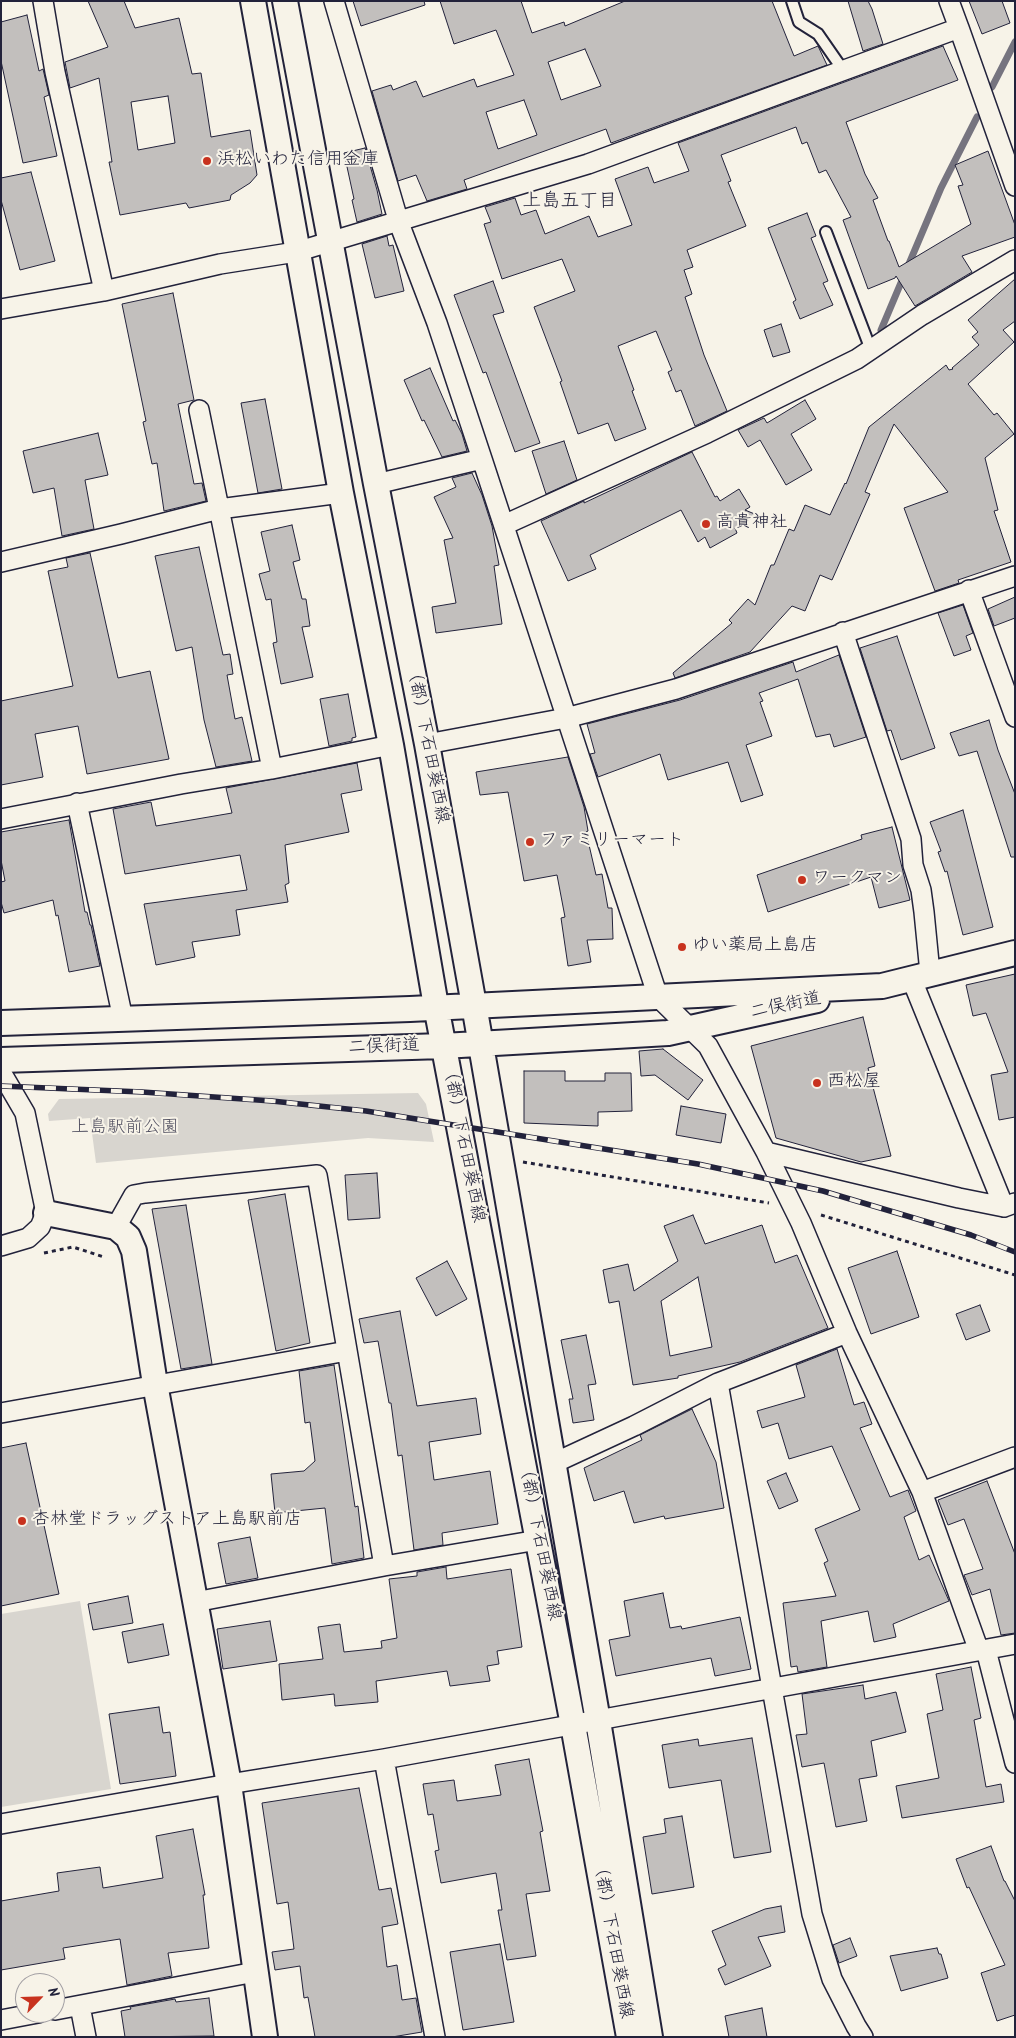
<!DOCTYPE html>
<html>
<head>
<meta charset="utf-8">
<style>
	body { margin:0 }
	#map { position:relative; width:1016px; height:2038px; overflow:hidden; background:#f7f3e8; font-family:Kalam,sans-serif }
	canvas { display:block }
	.frame { position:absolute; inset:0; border:2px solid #22223b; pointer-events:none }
	.north { position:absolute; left:15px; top:1973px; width:50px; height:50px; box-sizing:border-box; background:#f7f3e8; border:1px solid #a29fa3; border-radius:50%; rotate:66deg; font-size:14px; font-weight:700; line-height:20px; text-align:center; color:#22223b }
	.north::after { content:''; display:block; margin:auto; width:18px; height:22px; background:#c8321e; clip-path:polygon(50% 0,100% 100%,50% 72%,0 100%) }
</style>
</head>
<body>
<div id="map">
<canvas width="1016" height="2038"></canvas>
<div class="frame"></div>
<div class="north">N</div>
</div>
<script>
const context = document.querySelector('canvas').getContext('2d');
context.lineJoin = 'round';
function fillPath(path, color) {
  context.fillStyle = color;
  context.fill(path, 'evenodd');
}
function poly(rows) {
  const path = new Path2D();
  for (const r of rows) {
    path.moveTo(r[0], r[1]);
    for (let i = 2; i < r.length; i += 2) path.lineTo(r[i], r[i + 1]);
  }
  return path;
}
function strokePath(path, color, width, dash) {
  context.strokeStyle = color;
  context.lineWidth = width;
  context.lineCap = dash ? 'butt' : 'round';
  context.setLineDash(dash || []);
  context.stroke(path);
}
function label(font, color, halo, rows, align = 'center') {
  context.font = font + ' Kalam,"Klee One",sans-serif';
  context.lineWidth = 4;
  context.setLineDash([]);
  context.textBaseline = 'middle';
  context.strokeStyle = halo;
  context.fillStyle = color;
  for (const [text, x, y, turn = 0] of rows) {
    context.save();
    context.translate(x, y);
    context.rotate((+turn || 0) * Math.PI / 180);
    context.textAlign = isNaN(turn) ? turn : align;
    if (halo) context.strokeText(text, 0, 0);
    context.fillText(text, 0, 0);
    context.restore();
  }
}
fillPath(poly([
	[418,1093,426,1104,434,1142,368,1138,96,1163,90,1118,49,1121,48,1114,59,1099],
	[80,1601,111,1789,1,1807,1,1614]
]), '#d8d5cf');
strokePath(poly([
	[992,87,1015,42],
	[881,330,941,188,977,117]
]), '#76747f', 7);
const building = poly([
	[88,1,124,1,135,28,179,18,192,74,201,73,211,137,250,130,257,175,250,183,231,195,230,200,189,208,186,203,120,215,109,162,112,162,99,78,70,88,65,62,108,47,88,1],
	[168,96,175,143,138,150,131,102,168,96],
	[353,1,424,1,425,5,361,26,353,1],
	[440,1,521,1,532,33,564,22,565,26,625,1,772,1,794,56,818,46,827,65,611,143,606,129,464,180,467,189,427,201,416,175,398,181,372,91,391,85,393,90,416,81,423,97,474,79,477,87,514,75,496,30,454,44,440,1],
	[585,49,601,86,561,100,548,62,585,49],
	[524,100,537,135,498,149,486,112,524,100],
	[848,1,868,1,872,9,883,44,863,51,848,1],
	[969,1,1002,1,1010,23,982,34,969,1],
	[27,15,39,71,43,69,49,95,44,97,57,156,23,163,1,61,1,22,27,15],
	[943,46,958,80,846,122,865,174,878,198,873,200,888,241,889,241,899,267,971,224,958,186,963,185,955,165,988,151,1015,225,1015,237,962,256,972,272,915,306,896,276,895,278,868,289,843,220,851,217,826,170,819,173,807,142,802,144,796,127,721,155,731,181,728,182,746,226,687,250,693,267,684,270,692,294,685,297,704,355,727,411,695,426,681,390,676,392,668,372,672,370,656,331,618,346,634,390,632,391,646,429,615,441,608,423,578,434,560,382,562,381,534,307,575,291,562,259,502,279,484,224,491,222,485,207,515,198,521,215,536,210,545,234,589,216,598,237,632,225,615,179,648,167,654,183,689,171,678,143,943,46],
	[365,148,377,190,382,214,357,222,352,200,354,199,344,153,365,148],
	[31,172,55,261,20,270,1,200,1,178,31,172],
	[807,213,816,236,811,238,828,281,823,283,833,305,800,319,793,302,796,300,768,228,807,213],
	[387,236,389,246,393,245,404,291,375,298,362,244,387,236],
	[1015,279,1015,321,1003,330,1014,342,968,384,994,415,997,413,1014,434,985,458,998,510,994,511,1011,562,958,580,959,583,935,591,904,508,948,492,894,424,865,492,870,494,832,580,820,575,805,611,792,606,750,652,675,678,673,673,732,623,729,620,748,599,755,605,771,565,774,565,789,529,794,531,805,505,830,515,845,483,846,484,869,427,946,365,949,370,953,369,952,368,979,345,972,337,978,332,968,320,1015,279],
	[493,281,504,312,493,315,540,443,515,452,486,372,483,373,454,295,493,281],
	[173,293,194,400,178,404,194,484,202,483,206,501,164,511,157,463,152,464,143,422,146,421,122,304,173,293],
	[781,324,790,352,773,357,764,330,781,324],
	[430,368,453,421,455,420,462,434,467,451,442,457,424,420,422,421,404,380,430,368],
	[265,399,282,489,258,493,241,403,265,399],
	[805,400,816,419,791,434,812,470,786,485,760,440,748,447,738,430,764,418,767,423,805,400],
	[98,433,108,475,85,480,94,529,62,536,54,488,33,493,23,451,98,433],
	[564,441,577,480,546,494,532,451,564,441],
	[692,452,715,497,717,496,720,501,739,489,750,507,745,510,757,515,735,528,737,533,710,548,705,537,698,542,681,510,590,555,596,569,568,581,541,521,584,501,584,503,692,452],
	[472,473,482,495,492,526,499,565,494,566,502,624,436,633,432,607,456,603,444,540,453,538,434,497,456,487,452,478,472,473],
	[292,525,300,560,293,562,302,599,306,599,310,626,302,627,313,677,281,684,273,643,277,642,271,599,266,600,259,574,270,571,261,532,292,525],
	[199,547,223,655,230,654,233,674,227,675,235,719,242,717,252,761,216,767,204,720,192,647,176,651,155,556,199,547],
	[90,553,118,678,150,671,169,759,87,774,78,726,35,734,43,777,1,785,1,701,73,686,48,571,68,567,66,558,90,553],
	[1015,597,1015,618,994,626,988,609,1015,597],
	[963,605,973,633,966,636,971,650,954,656,938,613,963,605],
	[897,636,935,748,901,760,891,730,887,731,860,648,897,636],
	[839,655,866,737,834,747,830,734,816,737,798,679,759,693,763,701,760,702,772,736,746,745,763,795,741,802,728,762,668,780,660,754,598,777,590,754,595,753,587,724,680,700,793,662,796,672,839,655],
	[348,694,356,737,352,738,352,741,329,746,320,699,348,694],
	[989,720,998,750,1015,794,1015,857,1011,857,977,751,959,756,950,733,989,720],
	[568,757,584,807,588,831,586,832,596,875,602,874,608,908,612,908,613,939,587,940,591,962,568,966,561,918,565,917,557,875,524,881,508,792,480,795,476,772,568,757],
	[357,763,362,790,341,794,349,832,285,845,289,883,285,885,288,902,236,910,240,935,192,942,195,957,156,965,144,904,247,890,240,855,125,874,113,809,151,802,156,826,232,813,226,788,357,763],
	[963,810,993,927,963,935,947,871,945,872,938,852,941,851,930,822,963,810],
	[69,820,85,912,87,912,90,925,91,925,100,966,69,972,58,915,56,916,53,900,4,913,1,902,1,882,5,881,1,860,1,832,69,820],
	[892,827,910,900,879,908,871,877,768,912,757,875,862,839,861,835,892,827],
	[1015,974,1015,1117,999,1120,991,1075,1008,1072,986,1013,973,1016,966,985,1015,974],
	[863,1017,875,1066,868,1068,891,1156,861,1162,776,1138,751,1046,863,1017],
	[663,1049,703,1080,688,1100,655,1075,641,1076,639,1051,663,1049],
	[524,1071,565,1071,565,1081,605,1081,605,1073,631,1073,632,1111,598,1112,598,1126,524,1123,524,1071],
	[681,1106,726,1114,721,1143,676,1135,681,1106],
	[377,1173,380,1218,348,1220,345,1175,377,1173],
	[285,1194,310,1343,276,1351,248,1200,285,1194],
	[186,1205,212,1364,181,1369,152,1209,186,1205],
	[693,1215,705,1244,762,1225,775,1263,797,1255,828,1328,740,1362,678,1376,678,1378,633,1385,619,1301,609,1303,603,1270,628,1264,634,1291,678,1261,664,1226,693,1215],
	[698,1277,712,1347,670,1356,661,1301,698,1277],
	[897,1251,919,1317,871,1334,848,1268,897,1251],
	[447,1261,467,1299,436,1316,416,1278,447,1261],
	[980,1305,990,1331,966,1340,956,1314,980,1305],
	[400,1311,417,1406,476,1398,481,1434,429,1442,434,1480,490,1471,498,1524,442,1533,443,1545,414,1550,402,1455,398,1456,391,1403,389,1403,378,1341,364,1343,359,1319,400,1311],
	[586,1335,596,1384,588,1385,594,1420,573,1423,569,1399,573,1399,561,1340,586,1335],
	[837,1349,854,1405,864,1402,872,1424,860,1428,890,1497,908,1490,916,1511,904,1517,919,1560,929,1555,949,1601,893,1624,896,1637,874,1642,868,1611,821,1621,827,1667,798,1672,797,1666,791,1667,783,1603,836,1596,824,1563,828,1561,815,1529,860,1510,832,1446,789,1459,778,1423,762,1428,757,1411,805,1397,796,1365,837,1349],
	[334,1365,355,1507,358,1506,364,1558,332,1564,325,1508,275,1513,271,1474,304,1471,315,1461,310,1422,305,1423,299,1371,334,1365],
	[692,1409,716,1462,724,1508,665,1519,664,1516,634,1523,624,1491,594,1501,584,1468,642,1440,640,1435,692,1409],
	[26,1443,59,1594,1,1606,1,1448,26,1443],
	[786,1473,798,1501,779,1509,767,1481,786,1473],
	[987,1481,1015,1554,1015,1633,1001,1635,990,1589,972,1595,964,1575,983,1569,964,1519,948,1525,938,1500,987,1481],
	[250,1537,258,1578,226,1584,218,1543,250,1537],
	[446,1567,447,1579,511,1569,522,1647,497,1651,499,1664,487,1666,490,1681,450,1686,447,1671,376,1681,378,1702,335,1706,334,1694,282,1700,279,1664,323,1659,318,1627,340,1624,344,1652,382,1648,381,1641,397,1638,389,1579,417,1576,417,1572,446,1567],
	[663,1593,670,1628,681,1626,682,1629,740,1617,751,1669,715,1676,711,1658,616,1676,609,1640,630,1636,624,1601,663,1593],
	[128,1596,133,1623,93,1630,88,1604,128,1596],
	[270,1621,277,1661,223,1669,217,1629,270,1621],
	[163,1624,169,1655,128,1663,122,1632,163,1624],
	[971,1667,981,1718,974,1720,986,1787,1001,1784,1004,1802,902,1818,896,1786,939,1778,927,1714,943,1710,936,1674,971,1667],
	[863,1685,865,1699,896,1692,906,1732,871,1741,877,1776,859,1779,867,1821,836,1827,824,1763,802,1767,796,1735,807,1734,802,1694,863,1685],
	[159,1707,163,1733,170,1732,176,1776,120,1784,109,1714,159,1707],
	[752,1738,771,1852,734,1858,721,1780,669,1788,662,1745,698,1739,699,1746,752,1738],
	[529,1759,543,1831,540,1832,550,1891,526,1894,536,1956,507,1960,498,1910,502,1910,496,1873,441,1883,435,1851,439,1850,433,1814,428,1815,423,1784,454,1780,457,1801,501,1795,495,1765,529,1759],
	[359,1788,379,1890,391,1888,398,1924,382,1927,387,1967,397,1965,402,2000,416,1998,422,2032,392,2037,315,2037,308,1997,304,1998,300,1966,275,1970,272,1952,294,1949,288,1902,277,1904,262,1803,359,1788],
	[682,1816,694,1887,652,1894,643,1837,666,1833,664,1819,682,1816],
	[193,1829,205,1895,203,1895,209,1948,168,1953,172,1976,127,1985,120,1939,63,1948,65,1959,1,1970,1,1901,59,1891,57,1873,100,1867,103,1888,163,1878,156,1836,193,1829],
	[991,1846,1004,1881,1005,1881,1015,1901,1015,2015,997,2021,981,1973,1005,1965,969,1887,967,1888,956,1859,991,1846],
	[781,1906,785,1932,758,1937,771,1966,725,1985,718,1969,726,1965,712,1931,765,1909,781,1906],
	[850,1938,857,1956,839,1963,833,1945,850,1938],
	[500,1944,514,2022,463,2030,450,1952,500,1944],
	[937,1948,939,1954,941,1954,948,1978,901,1991,890,1956,937,1948],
	[209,1998,214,2036,125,2037,121,2011,131,2009,130,2007,175,1999,176,2002,209,1998],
	[762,2008,767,2037,729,2037,725,2016,762,2008]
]);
fillPath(building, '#c2bfbd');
strokePath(building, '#22223b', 1);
const service = poly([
	[792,1,799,22,818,34,843,70],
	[826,232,871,350]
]);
const minor = poly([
	[43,1,55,72,104,291],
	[334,1,399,223,437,323,482,459],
	[959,28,1015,186],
	[1,309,104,291,220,264,296,252,588,164,959,28,949,1],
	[199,410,272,769],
	[376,484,482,459,658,997,708,1046,766,1152,801,1223,847,1333,922,1492,979,1651],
	[504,525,707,433,857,359,922,315,1015,260],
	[1,562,121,534,219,509,341,493],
	[969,590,1015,717],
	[843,632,911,839,913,865,921,890,924,912,930,973],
	[427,744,566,718,676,689,1015,576],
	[77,803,123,1019],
	[1,819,181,784,272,769,391,745],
	[912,980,1004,1207],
	[1,1072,25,1113,46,1213,40,1227,28,1238,1,1246],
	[766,1152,959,1198,1004,1207,1015,1203],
	[116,1227,134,1195,145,1193,317,1175,384,1566,195,1602],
	[718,1383,847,1333],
	[1,1413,347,1351],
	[552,1464,634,1426,718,1383,812,1914,832,1979,856,2026,863,2037],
	[922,1492,1015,1457],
	[384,1566,538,1540],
	[986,1650,1015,1763],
	[384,1759,435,2037],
	[1,1824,229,1784,384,1759,1015,1644],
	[80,2006,86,2037],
	[55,2010,255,1972],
	[1,2020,38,2013]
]);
const tertiary = poly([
	[253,1,341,493,391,745,436,1006,573,1725,629,2037],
	[285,1,376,484,427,744,474,1005,598,1721,650,2037],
	[1,1023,410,1009,882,986,1015,953],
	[1,1060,443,1046,668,1033,817,1000],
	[46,1213,116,1227,128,1237,134,1251,155,1384,229,1784,265,2037]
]);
strokePath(service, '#22223b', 14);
strokePath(minor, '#22223b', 22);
strokePath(tertiary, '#22223b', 28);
strokePath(poly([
	[523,1162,769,1203],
	[821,1215,1015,1275],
	[44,1253,73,1247,104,1257]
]), '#22223b', 3, [4, 4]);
strokePath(service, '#f7f3e8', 10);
strokePath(minor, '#f7f3e8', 19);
strokePath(tertiary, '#f7f3e8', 24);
const rail = poly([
	[1,1086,142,1092,272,1101,366,1111,698,1164,823,1191,971,1235,1015,1252]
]);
strokePath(rail, '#22223b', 5.5);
strokePath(rail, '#f7f3e8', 4, [11]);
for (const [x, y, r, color] of [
	[207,161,5,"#c8321e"],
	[706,524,5,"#c8321e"],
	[530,842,5,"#c8321e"],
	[802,880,5,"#c8321e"],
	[682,947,5,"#c8321e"],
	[817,1083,5,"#c8321e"],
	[22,1521,5,"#c8321e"]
]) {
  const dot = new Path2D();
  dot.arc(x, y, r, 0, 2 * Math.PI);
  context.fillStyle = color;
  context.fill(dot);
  strokePath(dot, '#f7f3e8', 2);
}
label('18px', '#22223b', '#f7f3e8', [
	["浜松いわた信用金庫",217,161],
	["高貴神社",716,524],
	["ファミリーマート",540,842],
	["ワークマン",812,880],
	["ゆい薬局上島店",692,947],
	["西松屋",827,1083],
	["杏林堂ドラッグストア上島駅前店",32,1521]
], 'left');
label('18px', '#22223b', '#f7f3e8', [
	["（都）下石田葵西線",426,744,79],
	["二俣街道",786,1007,-12],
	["二俣街道",384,1048,-2],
	["（都）下石田葵西線",462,1143,79],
	["（都）下石田葵西線",538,1541,79],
	["（都）下石田葵西線",611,1939,80]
]);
label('18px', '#504f60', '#f7f3e8', [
	["上島駅前公園",125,1129]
]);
label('19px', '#22223b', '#f7f3e8', [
	["上島五丁目",570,203]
]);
</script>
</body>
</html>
